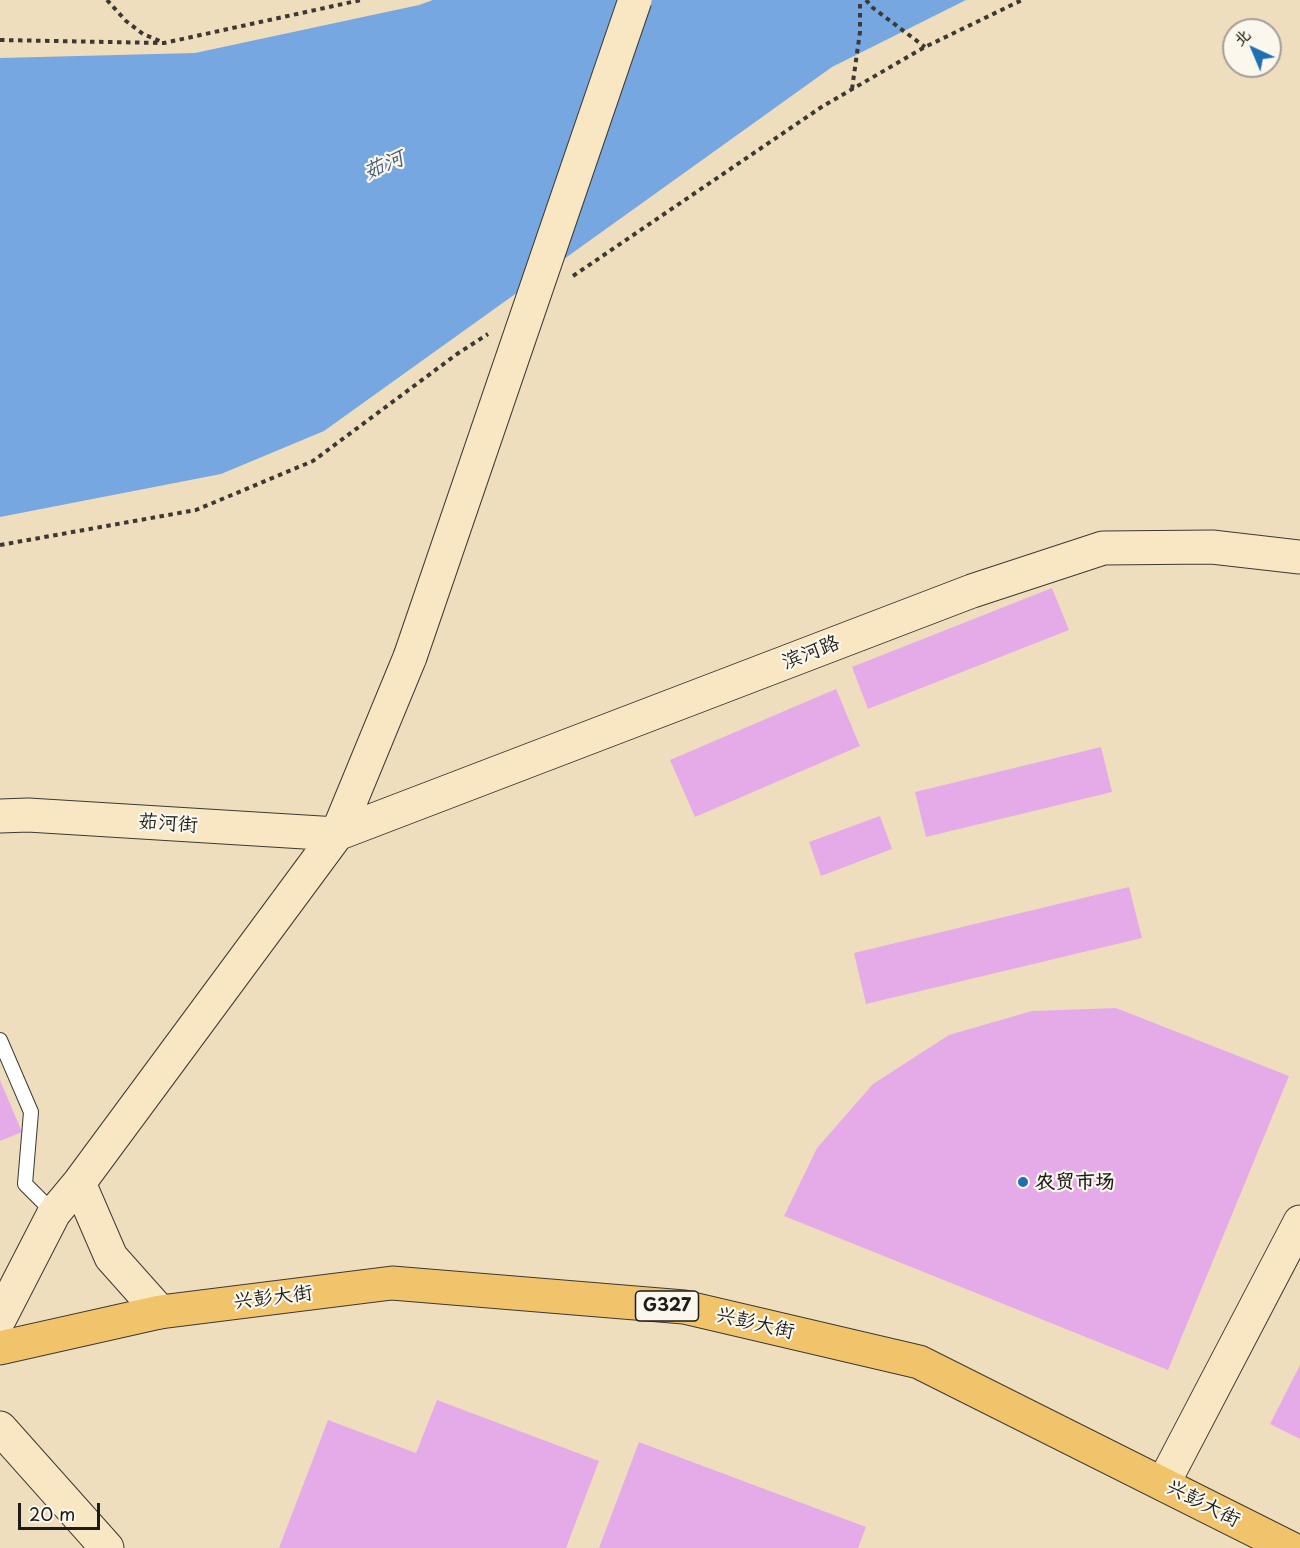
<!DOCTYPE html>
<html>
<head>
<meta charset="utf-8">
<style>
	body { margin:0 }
	#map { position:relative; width:1300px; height:1548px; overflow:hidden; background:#efdebe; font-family:"Playpen Sans","LXGW WenKai TC",sans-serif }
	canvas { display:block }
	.north { position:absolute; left:1222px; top:18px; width:60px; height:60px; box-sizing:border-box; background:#fbf7ec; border:2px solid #a29f99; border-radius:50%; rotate:316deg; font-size:16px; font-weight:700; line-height:24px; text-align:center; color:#1c1c1c }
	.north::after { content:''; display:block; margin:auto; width:21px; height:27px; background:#1f6fb2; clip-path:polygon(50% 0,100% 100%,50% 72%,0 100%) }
	.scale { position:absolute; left:18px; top:1503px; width:82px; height:27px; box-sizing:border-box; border:3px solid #1c1c1c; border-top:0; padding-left:8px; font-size:18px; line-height:21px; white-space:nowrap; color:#1c1c1c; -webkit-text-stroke:4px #fbf7ec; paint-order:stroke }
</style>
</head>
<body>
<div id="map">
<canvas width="1300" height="1548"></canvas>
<div class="north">北</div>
<div class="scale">20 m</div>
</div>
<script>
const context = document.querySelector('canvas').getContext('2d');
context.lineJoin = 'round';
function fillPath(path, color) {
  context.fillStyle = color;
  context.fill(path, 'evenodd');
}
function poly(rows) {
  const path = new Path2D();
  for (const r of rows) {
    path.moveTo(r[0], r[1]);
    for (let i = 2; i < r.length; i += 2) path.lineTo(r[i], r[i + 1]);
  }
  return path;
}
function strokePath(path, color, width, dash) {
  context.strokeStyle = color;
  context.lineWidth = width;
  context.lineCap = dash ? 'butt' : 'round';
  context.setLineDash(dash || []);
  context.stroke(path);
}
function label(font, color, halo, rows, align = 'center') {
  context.font = font + ' "Playpen Sans","LXGW WenKai TC",sans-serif';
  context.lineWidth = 4.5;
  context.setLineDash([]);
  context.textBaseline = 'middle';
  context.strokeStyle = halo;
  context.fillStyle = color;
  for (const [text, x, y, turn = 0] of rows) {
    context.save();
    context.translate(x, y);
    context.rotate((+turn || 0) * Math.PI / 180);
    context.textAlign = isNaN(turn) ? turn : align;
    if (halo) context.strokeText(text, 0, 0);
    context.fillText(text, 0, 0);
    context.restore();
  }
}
fillPath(poly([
	[433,0,966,0,832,67,324,431,221,474,0,517,0,58,195,53,419,5]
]), '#77a7e1');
fillPath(poly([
	[1052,588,1069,630,868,709,852,667],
	[836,689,860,746,695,817,670,760],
	[1101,747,1112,792,926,837,915,792],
	[880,816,892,849,821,876,809,842],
	[1129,887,1142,938,866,1004,854,953],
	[1116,1008,1289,1076,1168,1370,784,1216,817,1148,873,1084,949,1035,1032,1011],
	[0,1080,22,1132,0,1141],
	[1300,1365,1300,1439,1270,1424],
	[437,1400,599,1461,566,1548,279,1548,328,1420,416,1453],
	[639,1442,866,1527,858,1548,599,1548]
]), '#e5abe9');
const lane = poly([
	[0,1040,31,1112,25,1184,54,1213]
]);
const secondary = poly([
	[0,816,28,815,337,834,972,591,1103,548,1212,547,1300,557],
	[79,1183,111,1257,160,1312],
	[0,1318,54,1213,79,1183,337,834,410,657],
	[0,1428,107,1548],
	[1163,1484,1300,1222]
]);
const highway = poly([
	[0,1348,160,1312,392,1283,684,1307,919,1362,1290,1548]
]);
strokePath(lane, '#3c3934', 16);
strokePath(secondary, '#3c3934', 35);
strokePath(highway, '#3c3934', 35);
strokePath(poly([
	[107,0,126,21,143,34,160,41],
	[866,0,873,8,925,47],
	[0,40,164,43,361,0],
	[852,89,860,32,860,0],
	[573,276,823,106,925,47,1022,0],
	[0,545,196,510,313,461,457,354,488,334]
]), '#3c3934', 4, [4.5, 4.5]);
strokePath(lane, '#fff', 14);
strokePath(secondary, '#f9e7c3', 33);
strokePath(highway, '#f1c36a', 33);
const secondaryBridge = poly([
	[410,657,635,0]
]);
strokePath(secondaryBridge, '#3c3934', 35, []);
strokePath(secondaryBridge, '#f9e7c3', 33);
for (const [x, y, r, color] of [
	[1023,1182,6,"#1f6fb2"]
]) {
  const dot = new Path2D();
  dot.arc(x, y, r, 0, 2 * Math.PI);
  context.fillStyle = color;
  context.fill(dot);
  strokePath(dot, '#fbf7ec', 2);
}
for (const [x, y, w] of [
	[667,1306,63]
]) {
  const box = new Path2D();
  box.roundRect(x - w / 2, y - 15, w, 30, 4.5);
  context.fillStyle = '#fbf7ec';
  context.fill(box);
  strokePath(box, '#1c1c1c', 1.5);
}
label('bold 18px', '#1c1c1c', null, [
	["G327",667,1306]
]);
label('20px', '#1c1c1c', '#fbf7ec', [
	["滨河路",811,653,-21],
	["茹河街",168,824,4],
	["兴彭大街",273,1298,-7],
	["兴彭大街",755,1324,13],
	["兴彭大街",1203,1504,27]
]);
label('bold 20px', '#1c1c1c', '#fbf7ec', [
	["农贸市场",1035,1182]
], 'left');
label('italic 21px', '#455b75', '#fbf7ec', [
	["茹河",384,166,-23]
]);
</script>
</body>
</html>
